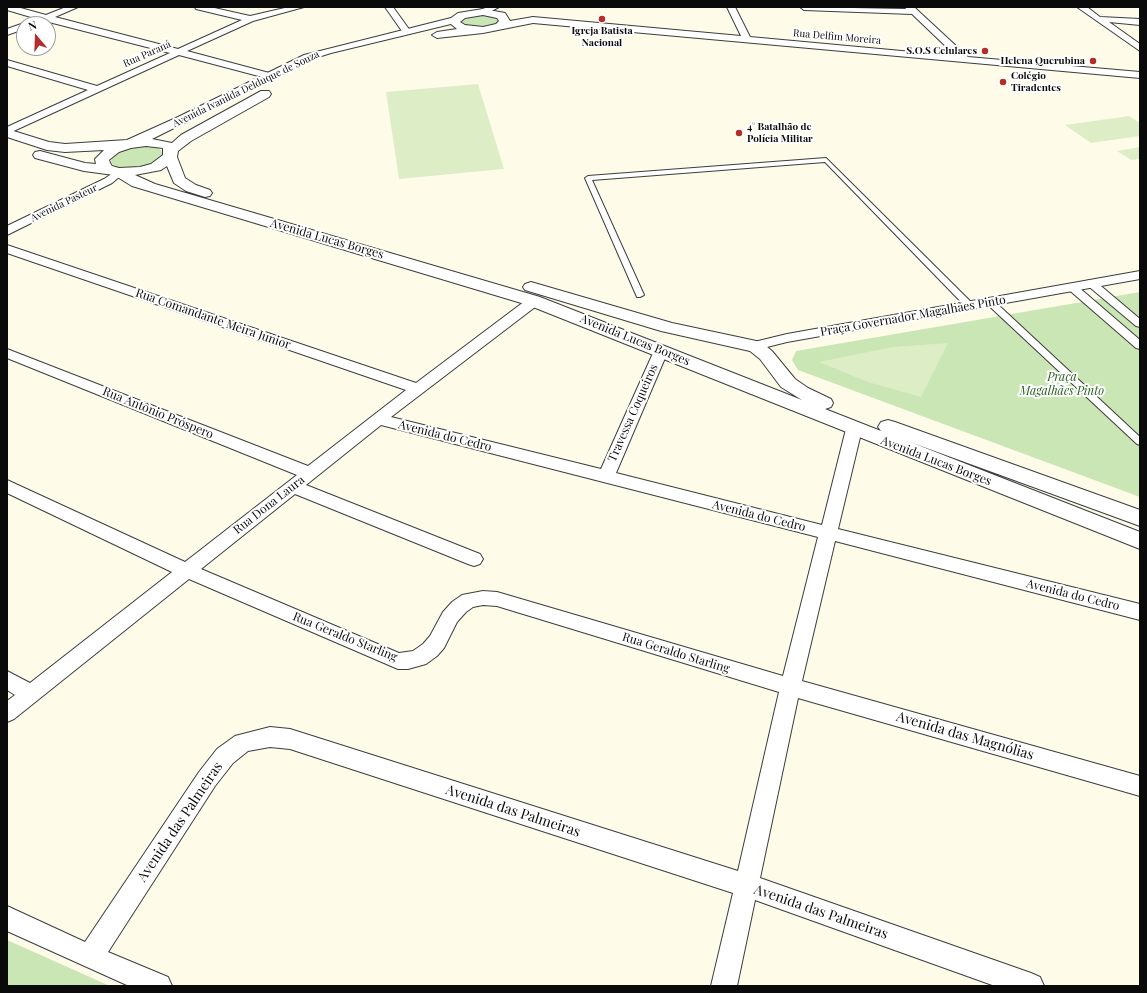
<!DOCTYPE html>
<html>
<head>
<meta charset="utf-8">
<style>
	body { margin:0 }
	#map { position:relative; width:1147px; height:993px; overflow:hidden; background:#fefce9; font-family:"Playfair Display",serif }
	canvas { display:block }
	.frame { position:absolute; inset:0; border:8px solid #0a0a0a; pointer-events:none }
	.north { position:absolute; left:16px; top:16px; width:40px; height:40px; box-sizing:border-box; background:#fff; border:1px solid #9d9d9d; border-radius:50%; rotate:341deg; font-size:11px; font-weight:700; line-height:16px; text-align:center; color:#0a0a0a }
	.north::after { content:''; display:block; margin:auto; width:14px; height:18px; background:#b32e2a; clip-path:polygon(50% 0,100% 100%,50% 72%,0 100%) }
</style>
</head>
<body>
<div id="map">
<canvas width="1147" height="993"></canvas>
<div class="frame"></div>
<div class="north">N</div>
</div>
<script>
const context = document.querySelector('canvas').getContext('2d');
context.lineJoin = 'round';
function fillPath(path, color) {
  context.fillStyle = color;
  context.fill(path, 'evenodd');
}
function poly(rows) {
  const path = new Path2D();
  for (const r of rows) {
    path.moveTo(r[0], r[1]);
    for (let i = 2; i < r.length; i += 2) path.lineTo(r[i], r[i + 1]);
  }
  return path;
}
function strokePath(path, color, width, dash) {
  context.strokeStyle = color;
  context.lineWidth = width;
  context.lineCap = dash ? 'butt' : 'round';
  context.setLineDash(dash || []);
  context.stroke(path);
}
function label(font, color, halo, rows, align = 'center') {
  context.font = font + ' "Playfair Display",serif';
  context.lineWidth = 4;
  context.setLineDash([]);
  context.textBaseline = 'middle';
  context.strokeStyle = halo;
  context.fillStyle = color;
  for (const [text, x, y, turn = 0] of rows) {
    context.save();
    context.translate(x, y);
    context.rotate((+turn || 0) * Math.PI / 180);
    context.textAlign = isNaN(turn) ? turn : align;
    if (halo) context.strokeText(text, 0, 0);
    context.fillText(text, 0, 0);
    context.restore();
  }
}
fillPath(poly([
	[478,13,497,15,501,23,484,28,463,26,459,22,461,18],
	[141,146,152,146,160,149,163,153,160,159,152,164,140,168,117,167,111,163,112,157,118,152],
	[1140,292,1140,497,798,370,792,360,796,351],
	[7,940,110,986,7,986]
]), '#cae6b5');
fillPath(poly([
	[478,84,504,169,399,179,386,92],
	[1129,116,1140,123,1140,136,1091,143,1065,125],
	[1140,147,1140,159,1131,160,1117,151],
	[948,343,921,397,868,382,819,362,893,347]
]), '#ddeec6');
const service = poly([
	[826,158,973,304,973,308,967,308,825,162,592,180,644,295,640,297,637,297,585,178,588,176,826,158],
	[987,300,993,300,1140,437,1140,445,1137,444,987,304,987,300]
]);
const pedestrian = poly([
	[1091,280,1095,281,1140,319,1140,327,1136,326,1087,285,1086,283,1087,281,1091,280],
	[1072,284,1076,285,1140,340,1140,349,1136,348,1068,289,1067,287,1072,284]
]);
const minor = poly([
	[7,7,17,7,46,15,66,7,78,7,55,17,178,49,242,20,196,9,195,7,210,7,250,16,289,7,304,7,253,21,187,51,273,74,275,76,273,78,270,79,179,55,7,134,7,127,88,90,7,66,7,60,97,86,170,53,41,20,7,10,7,7],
	[385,7,393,7,411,32,410,34,404,34,385,7],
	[488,7,499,7,486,14,480,14,480,10,488,7],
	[727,7,735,7,750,37,956,56,912,14,804,10,800,7,906,9,905,7,914,7,968,57,1140,72,1140,78,533,23,529,20,533,17,741,36,727,7],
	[1077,7,1087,7,1100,17,1140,19,1140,25,1109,22,1140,44,1140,51,1077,7],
	[24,23,26,24,24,24,24,29,7,35,7,29,24,23],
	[119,169,125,172,112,183,7,235,7,226,104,179,119,169],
	[7,245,416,383,529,298,539,298,541,301,539,304,391,417,601,469,654,351,656,348,661,347,666,348,668,351,616,473,822,525,846,429,848,425,854,424,860,425,862,429,838,529,1140,604,1140,620,835,541,802,681,1140,776,1140,796,798,698,760,878,1031,973,1040,977,1044,986,995,986,755,900,737,986,711,986,733,893,290,749,270,747,248,751,233,763,215,786,108,952,168,977,172,986,129,986,7,931,7,906,85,942,199,772,217,749,235,736,270,727,290,729,738,871,779,692,497,606,483,605,473,607,466,612,457,622,444,648,437,656,426,664,408,669,398,669,189,579,14,719,7,722,7,701,15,695,7,690,7,671,30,683,172,572,7,493,7,480,185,562,297,475,7,358,7,349,308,466,406,390,7,253,7,245],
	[381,425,818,537,783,676,497,592,483,591,462,595,452,602,443,612,430,636,423,644,413,651,399,653,201,569,295,494,468,564,474,566,480,564,483,559,480,554,306,485,381,425],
	[1140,271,1140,279,787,342,755,350,750,349,748,346,750,343,787,334,1140,271]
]);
const tertiary = poly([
	[483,9,505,13,510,21,533,17,538,20,533,23,483,33,437,38,432,35,437,32,457,29,451,24,331,53,312,59,152,139,172,143,181,135,261,91,269,91,271,94,269,97,191,141,178,151,177,157,185,178,196,185,210,190,212,193,210,196,205,197,186,191,174,183,167,166,161,170,135,175,155,184,540,297,802,400,781,387,760,359,750,351,661,331,525,290,523,287,525,284,531,282,672,323,761,342,772,351,795,379,808,388,831,399,833,403,831,407,825,409,881,431,878,427,881,422,888,420,895,422,1140,510,1140,526,910,442,1140,532,1140,549,528,305,132,186,114,175,84,171,35,158,33,155,35,152,40,151,85,163,96,164,95,159,104,150,65,152,47,150,7,137,7,129,49,142,65,144,127,140,178,117,304,55,451,18,458,13,483,9],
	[483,15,497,18,499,21,496,24,483,27,465,25,460,22,465,18,483,15],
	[146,146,163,148,163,155,151,164,140,167,119,168,112,166,110,163,109,160,119,152,131,148,146,146]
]);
strokePath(service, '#3d3d3d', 2);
strokePath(pedestrian, '#3d3d3d', 2);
strokePath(minor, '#3d3d3d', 2);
strokePath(tertiary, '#3d3d3d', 2);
fillPath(service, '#fff');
fillPath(pedestrian, '#fff');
fillPath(minor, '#fff');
fillPath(tertiary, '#fff');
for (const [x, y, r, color] of [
	[602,19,4,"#b32e2a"],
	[985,51,4,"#b32e2a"],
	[1093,61,4,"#b32e2a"],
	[1003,82,4,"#b32e2a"],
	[739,133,4,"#b32e2a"]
]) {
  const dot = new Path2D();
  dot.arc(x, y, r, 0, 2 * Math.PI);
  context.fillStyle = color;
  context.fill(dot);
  strokePath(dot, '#fff', 1.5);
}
label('bold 10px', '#0a0a0a', '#fff', [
	["Igreja Batista",602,31,"center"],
	["Nacional",602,43,"center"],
	["S.O.S Celulares",977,51],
	["Helena Querubina",1085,61],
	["Colégio",1011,76,"left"],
	["Tiradentes",1011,88,"left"],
	["4° Batalhão de",747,127,"left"],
	["Polícia Militar",747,139,"left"]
], 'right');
label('10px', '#0a0a0a', '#fff', [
	["Rua Delfim Moreira",837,37,5],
	["Rua Paraná",147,54,-24],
	["Avenida Ivanilda Delduque de Souza",246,89,-26],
	["Avenida Pasteur",64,203,-26]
]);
label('12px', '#0a0a0a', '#fff', [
	["Avenida Lucas Borges",327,239,16],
	["Praça Governador Magalhães Pinto",913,316,-10],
	["Rua Comandante Meira Junior",213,319,19],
	["Avenida Lucas Borges",635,340,22],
	["Rua Antônio Próspero",158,413,22],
	["Travessa Coqueiros",633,413,-66],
	["Avenida do Cedro",445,436,14],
	["Avenida Lucas Borges",936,461,21],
	["Rua Dona Laura",269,505,-38],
	["Avenida do Cedro",759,516,14],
	["Avenida do Cedro",1073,595,14],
	["Rua Geraldo Starling",345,637,22],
	["Rua Geraldo Starling",676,653,17]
]);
label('italic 12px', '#275e1f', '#fff', [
	["Praça",1062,377],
	["Magalhães Pinto",1062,391]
]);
label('14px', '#0a0a0a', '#fff', [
	["Avenida das Magnólias",965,736,16],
	["Avenida das Palmeiras",513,811,18],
	["Avenida das Palmeiras",180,822,-56],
	["Avenida das Palmeiras",821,912,19]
]);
</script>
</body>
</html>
